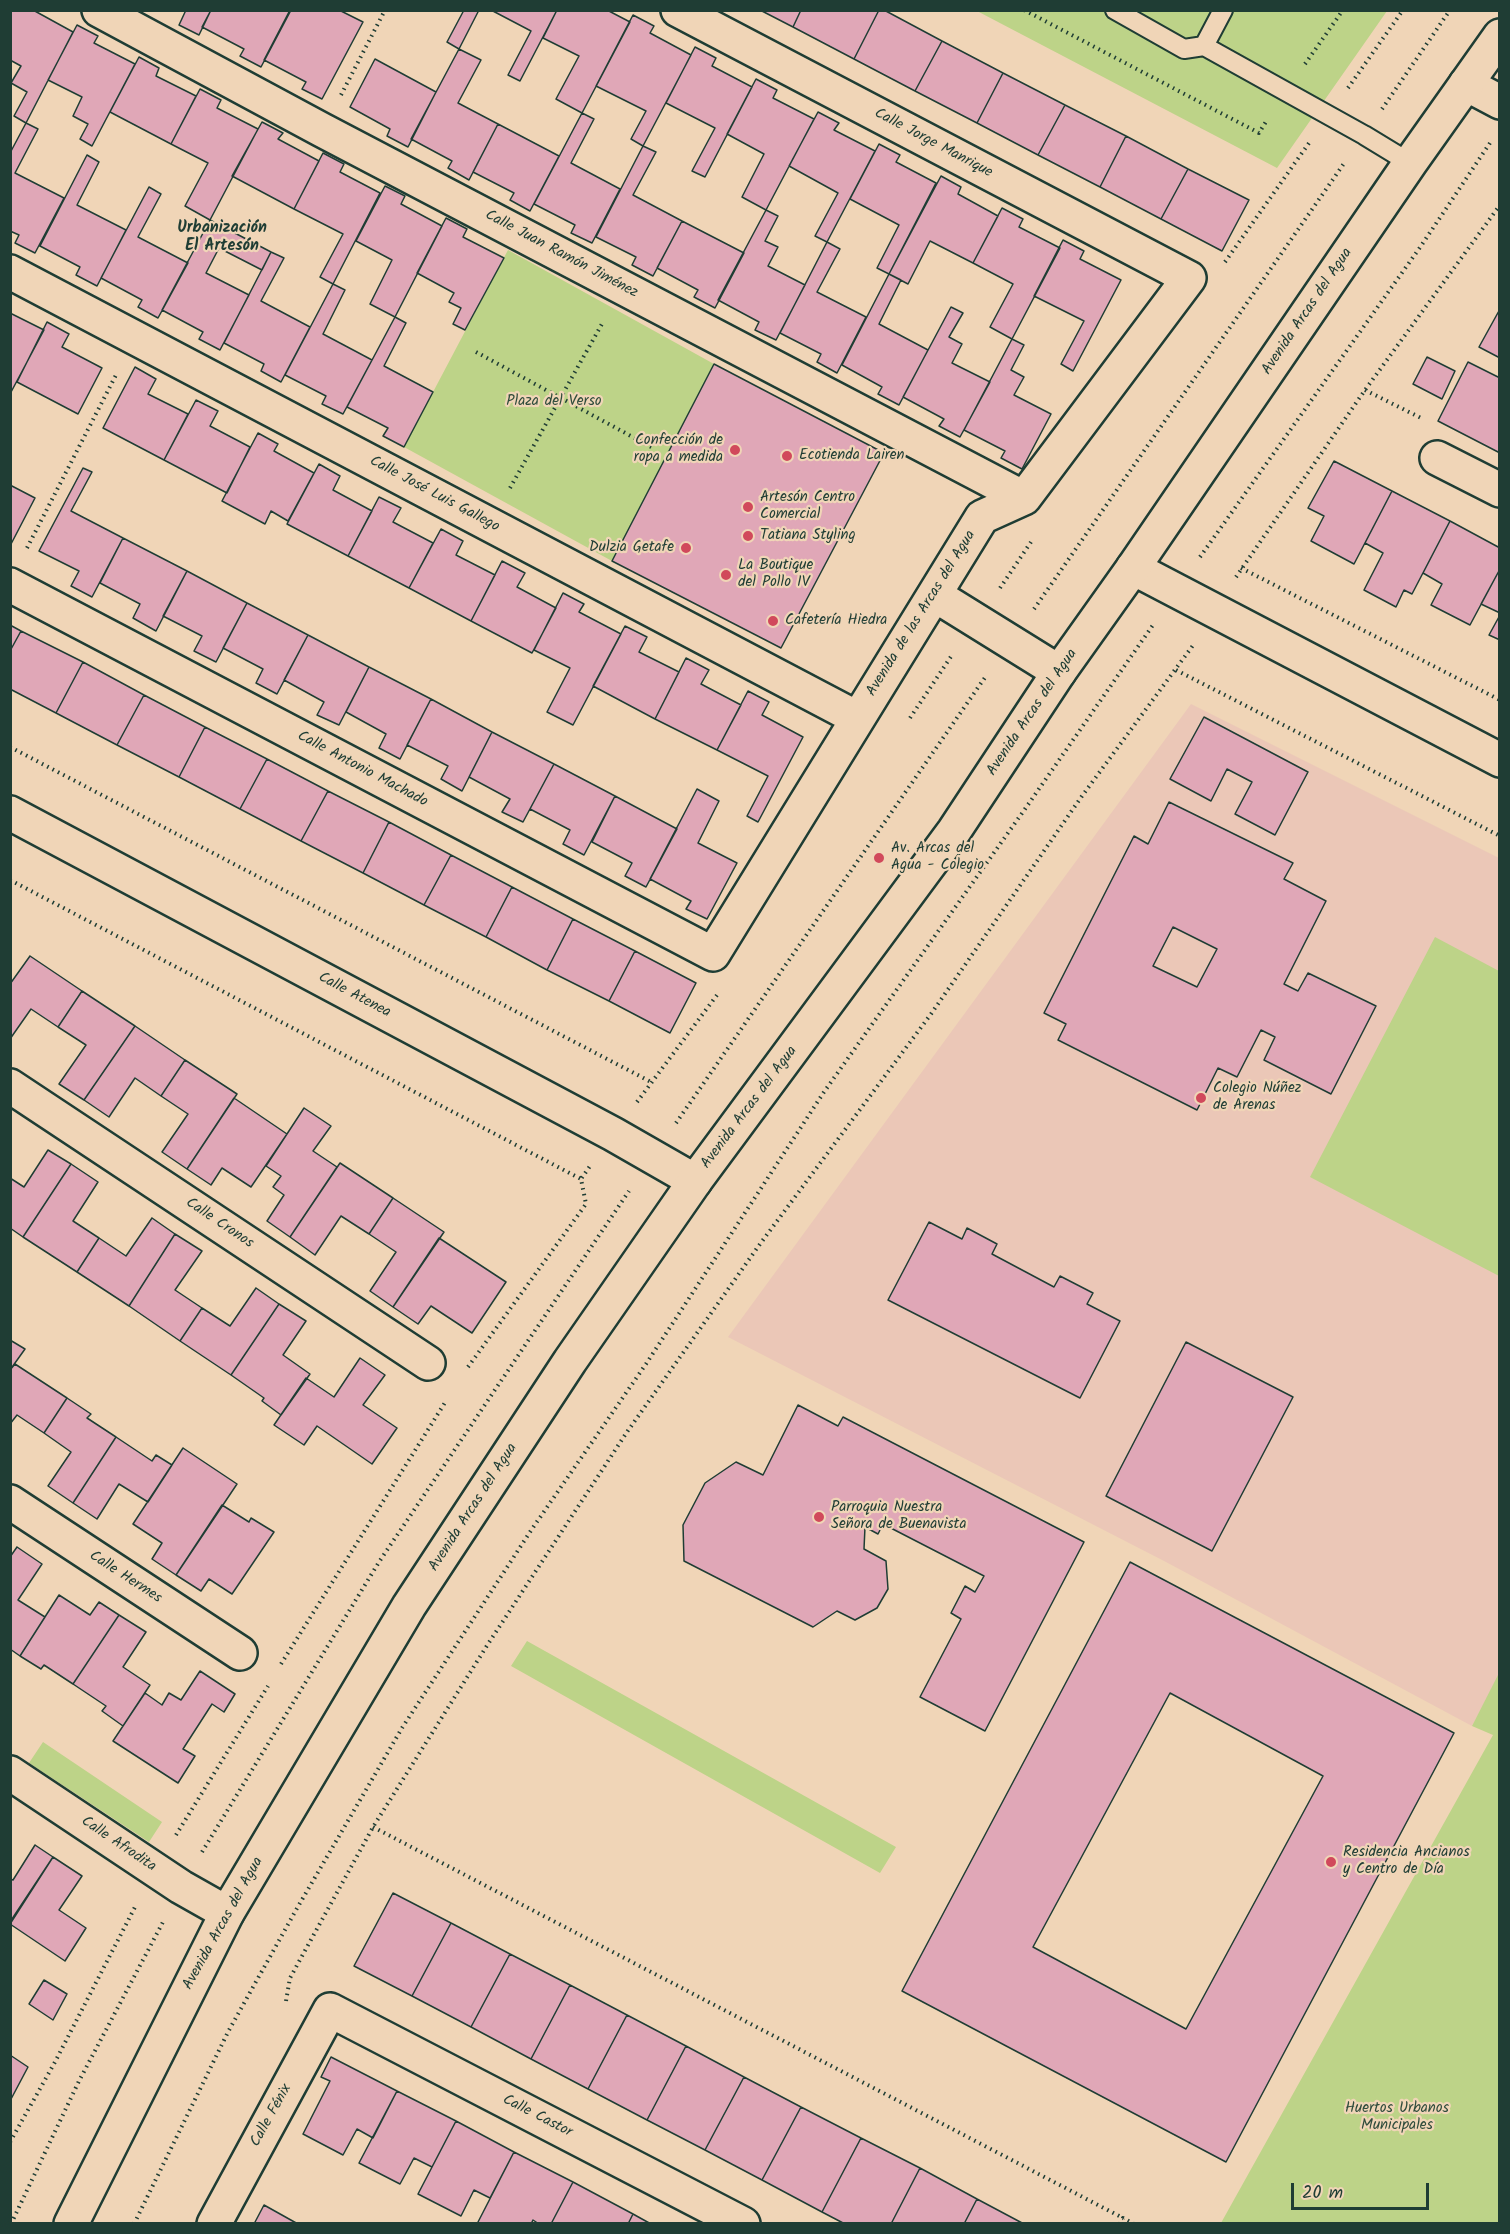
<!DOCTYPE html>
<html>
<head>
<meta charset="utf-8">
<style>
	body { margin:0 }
	#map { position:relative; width:1510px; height:2234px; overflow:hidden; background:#f0d5b7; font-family:Kalam,sans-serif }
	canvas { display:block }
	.frame { position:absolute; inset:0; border:12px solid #1f3d34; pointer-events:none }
	.scale { position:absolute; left:1291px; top:2183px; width:138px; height:27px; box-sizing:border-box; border:3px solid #1f3d34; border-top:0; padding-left:8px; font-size:18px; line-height:21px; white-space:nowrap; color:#1f3d34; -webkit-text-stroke:4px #f0d5b7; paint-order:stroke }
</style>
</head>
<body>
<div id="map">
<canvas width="1510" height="2234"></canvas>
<div class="frame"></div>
<div class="scale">20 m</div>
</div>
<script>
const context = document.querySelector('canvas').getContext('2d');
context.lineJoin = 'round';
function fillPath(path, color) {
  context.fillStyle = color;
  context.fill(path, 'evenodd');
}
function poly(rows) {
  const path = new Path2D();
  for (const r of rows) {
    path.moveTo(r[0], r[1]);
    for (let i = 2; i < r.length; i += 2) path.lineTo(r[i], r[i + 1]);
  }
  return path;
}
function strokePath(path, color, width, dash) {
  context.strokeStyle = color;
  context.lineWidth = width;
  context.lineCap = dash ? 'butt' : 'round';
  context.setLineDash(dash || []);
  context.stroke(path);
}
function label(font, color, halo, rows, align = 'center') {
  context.font = font + ' Kalam,sans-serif';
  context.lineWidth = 4.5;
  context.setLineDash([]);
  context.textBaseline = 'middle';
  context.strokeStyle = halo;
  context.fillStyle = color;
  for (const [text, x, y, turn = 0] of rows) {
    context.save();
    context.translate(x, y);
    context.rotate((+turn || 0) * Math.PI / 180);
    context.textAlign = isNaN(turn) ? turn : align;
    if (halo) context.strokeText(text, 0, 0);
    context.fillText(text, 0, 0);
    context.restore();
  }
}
fillPath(poly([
	[1191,704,1499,858,1500,1673,1472,1726,1166,1562,728,1337]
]), '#ebc7b7');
fillPath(poly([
	[977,11,1387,11,1277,168],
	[508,250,714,364,612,561,404,447],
	[1435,937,1499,971,1499,1276,1310,1177],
	[527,1641,896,1847,880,1873,511,1666],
	[1499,1673,1499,2223,1221,2223,1493,1735,1472,1726],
	[43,1742,162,1822,149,1842,29,1763]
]), '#bdd388');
const building = poly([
	[10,10,33,10,73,32,26,123,14,116,27,92,11,83,21,66,10,60,10,10],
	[186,10,211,10,199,35,179,25,186,10],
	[211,10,287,10,290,12,261,67,240,56,244,49,202,27,211,10],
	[290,10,339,10,363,22,322,99,302,89,306,82,264,60,290,10],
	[464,10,479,10,459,49,447,42,464,10],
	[491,10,557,10,520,81,508,75,531,31,491,10],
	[557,10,607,10,630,22,582,113,556,99,579,56,543,38,557,10],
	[760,10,801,10,793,27,760,10],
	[801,10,879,10,854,59,793,27,801,10],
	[879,10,884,10,942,41,915,91,854,59,879,10],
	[633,15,654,26,650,33,691,55,643,146,631,139,646,111,596,86,633,15],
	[77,25,98,36,94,43,135,64,92,146,80,139,88,124,73,116,82,97,48,80,77,25],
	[942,41,1003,73,977,123,915,91,942,41],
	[695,47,716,58,712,66,752,87,705,177,692,171,715,128,666,103,695,47],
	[459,49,481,60,458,103,498,124,469,180,448,168,452,161,411,139,459,49],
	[139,57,159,68,156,76,196,96,171,144,110,112,139,57],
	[375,59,436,92,408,147,387,136,390,129,350,107,375,59],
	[1003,73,1065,105,1038,155,977,123,1003,73],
	[756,79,777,90,773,98,814,119,766,210,742,197,764,154,727,134,756,79],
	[200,89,221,100,217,108,258,129,210,220,185,206,208,163,171,144,200,89],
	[1065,105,1126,136,1100,187,1038,155,1065,105],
	[818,112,839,123,834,130,875,151,827,242,815,236,838,193,789,166,818,112],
	[582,113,594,119,571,163,620,189,592,243,571,233,575,225,534,204,582,113],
	[262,122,283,133,278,139,319,161,294,209,232,176,262,122],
	[26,123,38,129,15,173,64,198,35,253,15,243,19,235,10,231,10,153,26,123],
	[498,124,559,156,530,211,510,200,514,193,473,172,498,124],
	[1126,136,1188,169,1161,219,1100,187,1126,136],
	[879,144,900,155,896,162,936,183,889,274,877,268,899,225,850,199,879,144],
	[643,146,656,152,633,195,682,221,653,276,632,265,636,257,596,237,643,146],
	[323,153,344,164,340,172,380,193,333,284,320,277,343,234,294,209,323,153],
	[87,155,99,162,77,205,126,230,97,286,76,275,80,267,40,246,87,155],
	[1188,169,1249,200,1222,251,1161,219,1188,169],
	[941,176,961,187,958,194,998,216,973,263,930,241,908,284,889,274,941,176],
	[385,186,405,196,401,204,442,226,395,317,370,304,392,260,356,241,385,186],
	[149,187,161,194,138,237,188,263,158,318,138,307,142,300,101,278,149,187],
	[1002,208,1023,219,1019,227,1060,248,1012,339,990,327,1013,284,973,263,1002,208],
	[766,210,778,216,765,241,778,247,768,266,805,285,776,340,755,330,759,322,718,300,766,210],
	[446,218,467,229,463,237,504,258,465,330,453,324,461,308,449,302,454,293,417,273,446,218],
	[210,220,271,252,262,270,219,248,206,273,249,295,220,350,199,339,203,332,162,310,210,220],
	[682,221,744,253,715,308,694,297,698,290,657,268,682,221],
	[1063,240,1084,251,1080,259,1121,280,1073,371,1061,364,1084,321,1034,296,1063,240],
	[827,242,840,249,817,292,866,317,837,373,817,362,821,354,780,333,827,242],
	[271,252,284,258,261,301,310,327,281,382,261,371,264,364,224,343,271,252],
	[889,274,901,280,879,324,928,350,899,405,878,394,882,387,842,365,889,274],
	[333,284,345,290,323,334,372,360,343,414,322,404,326,396,285,375,333,284],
	[951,307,963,313,949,337,962,344,952,363,990,382,960,437,939,426,944,419,903,397,951,307],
	[1500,309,1500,358,1479,347,1500,309],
	[10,313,44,330,10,394,10,313],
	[395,317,406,323,384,366,433,392,404,447,383,436,388,428,347,407,395,317],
	[47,322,69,334,62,347,102,368,78,414,17,382,47,322],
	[1012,339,1024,345,1011,370,1024,377,1014,395,1051,414,1022,469,1001,458,1005,451,964,430,1012,339],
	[1427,357,1455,371,1442,399,1413,384,1427,357],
	[1468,362,1500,378,1500,453,1438,421,1468,362],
	[714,364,884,453,781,648,612,561,714,364],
	[135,367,156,379,148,394,188,414,164,460,103,428,135,367],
	[196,400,218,411,210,426,250,447,227,493,164,460,196,400],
	[258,433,278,444,274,451,314,473,288,521,271,511,265,524,222,501,258,433],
	[1334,461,1392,491,1354,564,1311,541,1324,516,1308,508,1334,461],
	[319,464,340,476,333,490,372,511,348,556,287,524,319,464],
	[83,468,92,472,71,511,123,538,92,597,71,586,79,571,39,551,83,468],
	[10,485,35,498,10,546,10,485],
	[1392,491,1450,521,1412,594,1404,590,1396,607,1364,590,1383,553,1365,543,1392,491],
	[379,497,401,508,393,522,433,543,409,588,348,556,379,497],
	[1450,521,1500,548,1500,569,1470,625,1431,605,1442,584,1423,573,1450,521],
	[441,529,463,541,456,555,495,575,471,621,409,588,441,529],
	[123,538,187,571,156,631,133,618,140,604,100,583,123,538],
	[502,561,525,573,517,587,556,608,532,653,471,621,502,561],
	[1500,569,1500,613,1481,604,1500,569],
	[187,571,247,603,216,662,194,651,202,636,163,616,187,571],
	[563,593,584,604,579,612,621,634,573,725,547,712,570,668,534,650,563,593],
	[247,603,308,635,277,694,256,683,263,669,223,648,247,603],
	[1500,615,1500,640,1489,635,1500,615],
	[10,625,21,631,10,651,10,625],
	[625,626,647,637,639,652,679,672,655,719,593,686,625,626],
	[21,631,83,662,56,713,10,689,10,651,21,631],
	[308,635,369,667,339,725,317,715,324,702,284,680,308,635],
	[686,658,709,670,701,684,741,705,717,750,655,719,686,658],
	[83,662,144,695,117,745,56,713,83,662],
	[369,667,431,699,400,759,379,748,386,734,346,712,369,667],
	[748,691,769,702,762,715,803,737,758,822,747,816,768,776,717,750,748,691],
	[144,695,205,727,179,777,117,745,144,695],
	[431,699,492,732,462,791,441,779,448,766,407,745,431,699],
	[1204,717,1308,772,1275,835,1235,814,1252,782,1227,769,1211,801,1170,779,1204,717],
	[205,727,267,759,240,809,179,777,205,727],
	[492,732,554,764,523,822,502,812,510,799,469,777,492,732],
	[267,759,328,791,301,841,240,809,267,759],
	[554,764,615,796,584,855,563,844,570,830,530,809,554,764],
	[697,789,719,801,698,843,737,863,707,919,686,909,691,901,650,879,697,789],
	[328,791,389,822,363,873,301,841,328,791],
	[615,796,677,829,646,887,625,876,632,863,592,842,615,796],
	[1169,802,1293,863,1284,879,1326,901,1284,984,1298,991,1308,973,1376,1006,1331,1094,1264,1060,1275,1037,1261,1030,1237,1077,1218,1068,1197,1110,1058,1040,1066,1024,1044,1013,1134,836,1148,844,1169,802],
	[1173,927,1217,949,1197,987,1153,966,1173,927],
	[389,822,451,855,424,905,363,873,389,822],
	[451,855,512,887,486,937,424,905,451,855],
	[512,887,573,919,547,970,486,937,512,887],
	[573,919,635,951,609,1001,547,970,573,919],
	[635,951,696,983,670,1033,609,1001,635,951],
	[30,956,82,991,58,1027,31,1009,10,1039,10,984,30,956],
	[82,991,135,1026,84,1100,59,1084,86,1045,58,1027,82,991],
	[135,1026,185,1060,161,1096,135,1078,109,1117,84,1100,135,1026],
	[185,1060,237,1094,187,1169,162,1152,188,1114,161,1096,185,1060],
	[234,1098,287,1134,251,1187,222,1168,211,1185,187,1169,234,1098],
	[304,1108,331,1126,313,1151,337,1167,290,1237,267,1221,284,1195,273,1187,281,1176,266,1166,304,1108],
	[48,1150,71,1164,23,1237,10,1228,10,1178,24,1187,48,1150],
	[340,1163,393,1198,369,1234,341,1216,315,1255,290,1237,340,1163],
	[71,1164,98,1182,73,1221,99,1238,77,1272,23,1237,71,1164],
	[393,1198,444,1232,393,1307,370,1291,396,1252,369,1234,393,1198],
	[152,1218,175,1234,129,1306,77,1272,99,1238,126,1256,152,1218],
	[929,1222,962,1239,967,1228,997,1244,992,1254,1054,1287,1060,1276,1093,1293,1087,1304,1120,1321,1080,1398,888,1300,929,1222],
	[175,1234,202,1251,175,1290,202,1308,180,1341,129,1306,175,1234],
	[439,1238,506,1282,472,1333,431,1306,418,1324,393,1307,439,1238],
	[256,1288,279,1304,231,1375,180,1341,202,1308,230,1326,256,1288],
	[279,1304,306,1321,283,1355,310,1374,281,1415,262,1401,264,1398,231,1375,279,1304],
	[10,1340,25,1349,10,1370,10,1340],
	[1186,1342,1293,1397,1212,1551,1106,1496,1186,1342],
	[360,1358,385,1375,363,1405,397,1428,372,1464,317,1426,304,1445,274,1425,306,1378,334,1397,360,1358],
	[15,1364,67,1398,44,1433,17,1415,10,1424,10,1370,15,1364],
	[67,1398,91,1414,87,1418,116,1437,73,1503,48,1486,71,1452,44,1433,67,1398],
	[798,1405,838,1426,843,1417,1084,1542,985,1731,920,1697,961,1619,951,1613,965,1586,975,1592,984,1576,883,1524,878,1534,865,1527,864,1549,886,1561,888,1589,877,1608,855,1620,837,1611,813,1627,684,1561,683,1525,705,1483,736,1462,763,1475,798,1405],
	[116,1437,152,1461,156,1455,172,1465,148,1502,119,1484,97,1519,73,1503,116,1437],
	[183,1448,237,1484,176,1575,152,1559,162,1543,133,1524,183,1448],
	[222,1505,249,1522,251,1518,274,1532,232,1594,209,1579,201,1591,176,1575,222,1505],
	[17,1547,42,1564,18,1600,45,1617,20,1656,10,1649,10,1557,17,1547],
	[1130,1562,1454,1733,1226,2162,902,1991,1130,1562],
	[1170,1693,1323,1776,1186,2029,1033,1947,1170,1693],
	[59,1595,90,1615,99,1602,119,1615,73,1684,44,1665,41,1669,20,1656,59,1595],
	[119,1615,146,1632,123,1667,150,1685,123,1726,102,1711,106,1706,73,1684,119,1615],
	[200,1671,235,1694,224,1712,212,1704,183,1749,195,1756,178,1783,113,1741,145,1693,162,1705,169,1693,181,1700,200,1671],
	[35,1845,53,1857,10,1922,10,1879,13,1880,35,1845],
	[53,1857,82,1876,59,1910,86,1928,65,1961,10,1924,53,1857],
	[393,1893,451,1923,412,1996,354,1966,393,1893],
	[451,1923,510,1954,471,2027,412,1996,451,1923],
	[510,1954,570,1985,531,2059,471,2027,510,1954],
	[44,1980,67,1994,53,2020,29,2004,44,1980],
	[570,1985,627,2015,588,2089,531,2059,570,1985],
	[627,2015,686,2046,647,2120,588,2089,627,2015],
	[686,2046,744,2077,705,2150,647,2120,686,2046],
	[10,2055,28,2067,10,2101,10,2055],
	[331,2057,397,2091,373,2138,357,2129,343,2155,303,2134,330,2081,321,2077,331,2057],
	[744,2077,801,2107,762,2180,705,2150,744,2077],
	[397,2091,456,2121,432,2167,414,2158,400,2184,359,2163,397,2091],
	[801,2107,861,2138,822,2212,762,2180,801,2107],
	[456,2121,514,2152,490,2198,474,2190,461,2216,418,2194,456,2121],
	[861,2138,920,2168,891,2224,845,2224,822,2212,861,2138],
	[514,2152,573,2182,551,2224,539,2224,533,2220,531,2224,477,2224,514,2152],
	[920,2168,977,2199,964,2224,891,2224,920,2168],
	[573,2182,633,2214,628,2224,551,2224,573,2182],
	[977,2199,1024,2224,964,2224,977,2199],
	[264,2205,298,2224,254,2224,264,2205],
	[633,2214,651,2224,628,2224,633,2214]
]);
fillPath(building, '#e0a7b7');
strokePath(building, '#1f3d34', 1.5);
const service = poly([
	[1115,10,1184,49,1204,46],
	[1223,10,1204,46,1364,135,1410,163]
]);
const minor = poly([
	[99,10,322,130,1024,498],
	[1466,84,1500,102],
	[10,272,857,718],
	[1437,458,1500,490],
	[1133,568,1500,760],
	[10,585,713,954,982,517,1024,498,1189,278,678,10],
	[935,595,1059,672],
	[10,813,613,1134,695,1181],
	[10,1086,428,1363],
	[10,1502,240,1653],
	[10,1773,181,1887,227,1913],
	[214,2224,330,2010,743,2224]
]);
const tertiary = poly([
	[71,2224,227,1913,409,1606,570,1361,695,1181,954,831,1059,672,1133,568,1410,163,1500,36]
]);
strokePath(service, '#1f3d34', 22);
strokePath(minor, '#1f3d34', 38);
strokePath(tertiary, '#1f3d34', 38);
strokePath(poly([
	[1024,10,1259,133,1267,120],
	[1305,64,1343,10],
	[1348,88,1403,10],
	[341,95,385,10],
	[1382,109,1450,10],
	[1225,262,1309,143],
	[476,352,653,448],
	[1365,390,1423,419],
	[510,488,603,322],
	[27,548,117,373],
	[1200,557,1421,246,1492,140],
	[1241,568,1500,700],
	[1236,577,1365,390,1500,205],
	[1000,588,1031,542],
	[1034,609,1345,162],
	[1176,670,1500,836],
	[910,718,952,655],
	[10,747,653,1083],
	[10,880,581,1179],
	[637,1102,717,995],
	[676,1123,986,676],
	[468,1367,586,1204,581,1179,590,1166],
	[281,1664,446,1401],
	[373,1827,1123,2218],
	[176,1835,268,1686],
	[202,1852,379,1562,629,1191],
	[286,2001,290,1978,373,1827,488,1644,627,1432,760,1244,931,1014,1082,796,1194,644],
	[10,2142,55,2062,135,1907],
	[11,2224,79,2081,163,1922],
	[134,2224,228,2032,296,1910,402,1728,532,1529,646,1364,824,1092,1025,809,1153,625],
	[1120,2224,1123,2218,1134,2224]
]), '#1f3d34', 4, [1.5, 4.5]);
strokePath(service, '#f0d5b7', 18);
strokePath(minor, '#f0d5b7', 33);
strokePath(tertiary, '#f0d5b7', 33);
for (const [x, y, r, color] of [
	[735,450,6,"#d1495b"],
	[787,456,6,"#d1495b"],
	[748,507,6,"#d1495b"],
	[748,536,6,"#d1495b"],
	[686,548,6,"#d1495b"],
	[726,575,6,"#d1495b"],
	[773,621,6,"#d1495b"],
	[879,858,6,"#d1495b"],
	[1201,1098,6,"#d1495b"],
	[819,1517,6,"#d1495b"],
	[1331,1862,6,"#d1495b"]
]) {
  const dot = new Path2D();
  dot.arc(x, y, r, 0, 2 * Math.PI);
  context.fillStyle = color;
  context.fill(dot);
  strokePath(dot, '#f0d5b7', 2);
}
label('15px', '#1f3d34', '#f0d5b7', [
	["Calle Jorge Manrique",933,144,28],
	["Calle Juan Ramón Jiménez",561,255,28],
	["Avenida Arcas del Agua",1308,312,-56],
	["Calle José Luis Gallego",434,495,28],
	["Avenida de las Arcas del Agua",922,614,-58],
	["Avenida Arcas del Agua",1033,713,-56],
	["Calle Antonio Machado",362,770,28],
	["Calle Atenea",354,996,28],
	["Avenida Arcas del Agua",750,1108,-53],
	["Calle Cronos",219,1224,34],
	["Avenida Arcas del Agua",474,1508,-57],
	["Calle Hermes",125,1578,33],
	["Calle Afrodita",118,1845,34],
	["Avenida Arcas del Agua",224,1924,-61],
	["Calle Fénix",272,2116,-61],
	["Calle Castor",537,2117,27]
]);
label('15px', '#2f4c3c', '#f0d5b7', [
	["Plaza del Verso",554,402],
	["Huertos Urbanos",1397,2109],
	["Municipales",1397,2126]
]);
label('15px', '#1f3d34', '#f0d5b7', [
	["Confección de",723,441,"right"],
	["ropa a medida",723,458,"right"],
	["Ecotienda Lairen",799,456],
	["Artesón Centro",760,498],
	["Comercial",760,515],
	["Tatiana Styling",760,536],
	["Dulzia Getafe",674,548,"right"],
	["La Boutique",738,566],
	["del Pollo IV",738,583],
	["Cafetería Hiedra",785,621],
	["Av. Arcas del",891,849],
	["Agua - Colegio",891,866],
	["Colegio Núñez",1213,1089],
	["de Arenas",1213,1106],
	["Parroquia Nuestra",831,1508],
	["Señora de Buenavista",831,1525],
	["Residencia Ancianos",1343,1853],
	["y Centro de Día",1343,1870]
], 'left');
label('bold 16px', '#1f3d34', '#f0d5b7', [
	["Urbanización",222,229],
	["El Artesón",222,247]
]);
</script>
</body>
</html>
